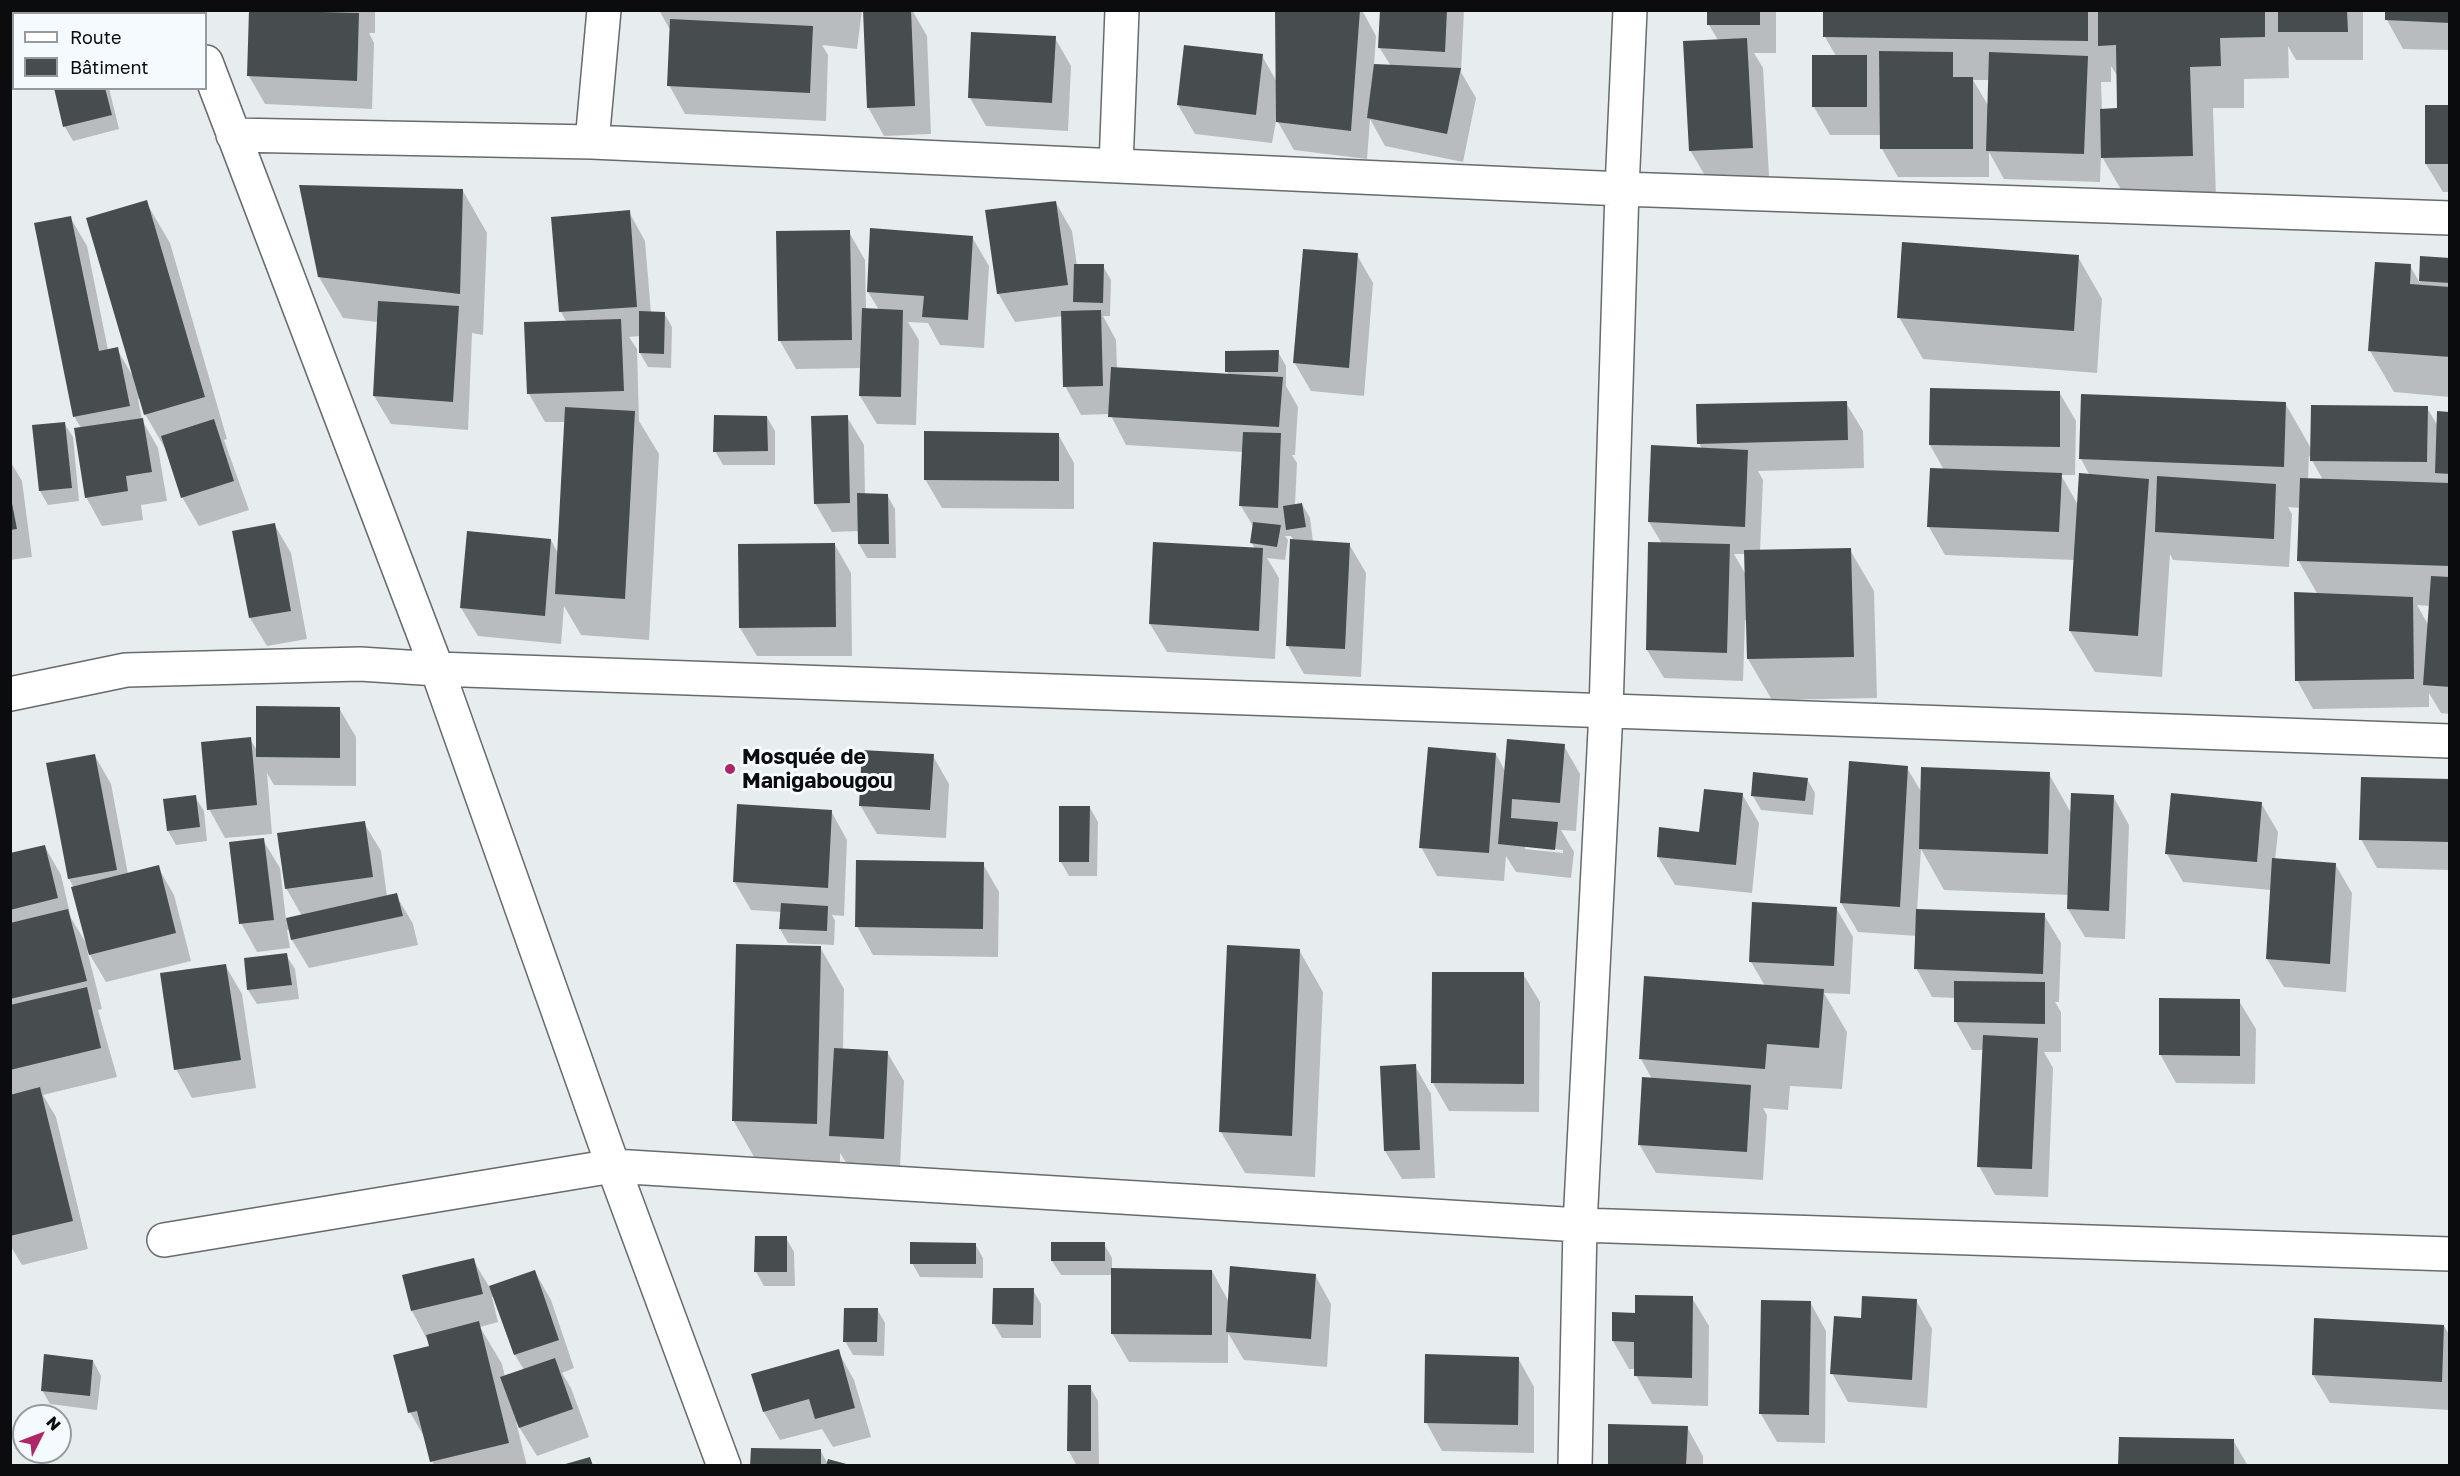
<!DOCTYPE html>
<html>
<head>
<meta charset="utf-8">
<style>
	body { margin:0 }
	#map { position:relative; width:2460px; height:1476px; overflow:hidden; background:#e7ecef; font-family:"Golos Text",sans-serif }
	canvas { display:block }
	.frame { position:absolute; inset:0; border:12px solid #0b0c0d; pointer-events:none }
	.legend { position:absolute; left:12px; top:12px; width:195px; height:78px; box-sizing:border-box; background:#f4fafd; border:2px solid #979b9d; margin:0; padding:8px 10px; list-style:none; font-size:18px; color:#0b0c0d }
	.legend li { display:flex; align-items:center; gap:12px; height:30px }
	.legend b { width:30px; border:2px solid #979b9d }
	.north { position:absolute; left:12px; top:1404px; width:60px; height:60px; box-sizing:border-box; background:#f4fafd; border:2px solid #979b9d; border-radius:50%; rotate:48deg; font-size:16px; font-weight:700; line-height:24px; text-align:center; color:#0b0c0d }
	.north::after { content:''; display:block; margin:auto; width:21px; height:27px; background:#ae2668; clip-path:polygon(50% 0,100% 100%,50% 72%,0 100%) }
</style>
</head>
<body>
<div id="map">
<canvas width="2460" height="1476"></canvas>
<div class="frame"></div>
<ul class="legend">
<li><b style="height:8px;background:#fff"></b>Route</li>
<li><b style="height:16px;background:#474c4e"></b>Bâtiment</li>
</ul>
<div class="north">N</div>
</div>
<script>
const context = document.querySelector('canvas').getContext('2d');
context.lineJoin = 'round';
function fillPath(path, color) {
  context.fillStyle = color;
  context.fill(path, 'evenodd');
}
function poly(rows) {
  const path = new Path2D();
  for (const r of rows) {
    path.moveTo(r[0], r[1]);
    for (let i = 2; i < r.length; i += 2) path.lineTo(r[i], r[i + 1]);
  }
  return path;
}
function strokePath(path, color, width, dash) {
  context.strokeStyle = color;
  context.lineWidth = width;
  context.lineCap = dash ? 'butt' : 'round';
  context.setLineDash(dash || []);
  context.stroke(path);
}
function label(font, color, halo, rows, align = 'center') {
  context.font = font + ' "Golos Text",sans-serif';
  context.lineWidth = 6;
  context.setLineDash([]);
  context.textBaseline = 'middle';
  context.strokeStyle = halo;
  context.fillStyle = color;
  for (const [text, x, y, turn = 0] of rows) {
    context.save();
    context.translate(x, y);
    context.rotate((+turn || 0) * Math.PI / 180);
    context.textAlign = isNaN(turn) ? turn : align;
    if (halo) context.strokeText(text, 0, 0);
    context.fillText(text, 0, 0);
    context.restore();
  }
}
fillPath(poly([
	[309,10,375,10,375,33,369,33,374,43,372,109,265,104,249,76,310,13],
	[659,10,862,10,857,49,822,45,828,55,826,121,685,114,669,85,671,28,669,28],
	[864,10,912,10,927,36,931,134,884,136,868,107],
	[1277,10,1362,10,1376,36,1374,66,1391,66,1379,47,1382,10,1464,10,1461,72,1476,98,1463,162,1385,146,1370,119,1367,159,1294,150,1278,122,1278,110,1272,143,1195,134,1178,105,1185,46,1262,56,1277,82],
	[1709,10,1776,10,1776,53,1754,53,1763,68,1769,176,1707,179,1690,150,1718,40,1709,25],
	[1825,10,2363,10,2363,60,2296,60,2288,46,2289,78,2244,79,2244,108,2213,108,2216,197,2127,200,2101,155,2100,182,2004,179,1989,152,1989,177,1898,177,1882,149,1882,135,1830,135,1814,107,1836,56,1825,37],
	[2111,66,2118,77,2119,109,2102,110,2101,82,2111,82],
	[1973,80,1990,80,1989,107],
	[2450,10,2450,50,2403,49,2387,20],
	[10,31,14,36,14,88,10,90],
	[1055,38,1071,66,1068,131,986,126,970,98],
	[56,88,109,88,119,129,73,141,65,127],
	[2450,106,2450,192,2443,192,2426,164],
	[463,191,487,233,483,335,472,333,468,430,391,424,374,396,378,322,343,318,319,277],
	[146,202,170,243,227,439,224,440,249,510,199,526,182,497,169,455,145,414,140,398,138,399,142,420,158,448,167,501,141,505,143,520,102,526,86,497,81,428,74,416,70,217,87,246,108,350,117,349,132,375],
	[1056,203,1072,231,1077,266,1103,266,1111,280,1110,316,1103,316,1116,340,1117,369,1229,376,1227,371,1278,352,1286,366,1286,386,1298,407,1295,455,1292,455,1297,463,1295,505,1302,504,1310,518,1313,542,1349,544,1366,573,1361,677,1304,674,1288,646,1294,541,1291,536,1285,536,1288,540,1285,560,1267,558,1279,578,1275,659,1167,652,1150,624,1255,549,1252,543,1254,528,1241,506,1243,452,1126,445,1110,414,1081,415,1065,386,1063,316,1015,322,998,293],
	[629,212,645,241,651,313,664,313,672,327,671,368,648,367,640,353,640,336,629,337,637,349,639,421,659,454,649,640,581,635,564,606,561,644,478,636,461,608,551,540,559,555,566,422,545,422,529,394,567,323,561,312,553,218],
	[849,232,865,260,866,309,879,310,868,292,972,237,989,266,984,348,940,345,928,323,908,322,919,340,916,425,877,424,860,396,861,368,796,369,780,341],
	[1357,255,1373,283,1364,396,1311,391,1294,362],
	[2078,257,2102,299,2097,373,1923,359,1899,317],
	[2422,258,2450,260,2450,397,2394,392,2370,351,2410,266,2420,283],
	[2059,392,2076,421,2075,475,2061,475,2078,505,2090,476,2081,459,2083,396,2285,403,2312,450,2427,408,2438,426,2450,413,2450,714,2441,713,2429,693,2429,707,2313,709,2297,680,2318,595,2298,560,2300,508,2288,507,2292,514,2289,567,2173,560,2170,554,2162,677,2095,672,2070,631,2075,560,1945,555,1929,527,1944,470,1930,445],
	[2309,455,2323,480,2308,479],
	[2417,605,2430,606,2429,626],
	[1846,403,1863,431,1864,468,1758,471,1763,480,1760,551,1850,550,1874,591,1877,698,1772,700,1748,659,1747,620,1745,620,1743,681,1664,678,1647,650,1662,544,1649,522,1702,449,1699,443],
	[1734,554,1745,554,1746,575],
	[767,417,775,431,775,465,723,465,715,451],
	[847,417,864,445,865,495,887,495,895,509,896,558,867,558,859,544,859,531,832,532,815,503],
	[64,423,73,437,79,501,48,505,40,491],
	[1058,434,1074,463,1074,509,942,508,925,479],
	[10,461,22,481,32,557,10,560],
	[274,524,291,553,307,639,267,646,250,618,234,532],
	[835,545,851,573,852,656,757,656,740,628],
	[339,708,356,737,356,786,274,785,267,773,272,834,225,838,209,809,250,739,258,752],
	[1564,746,1580,774,1576,831,1561,830,1574,852,1571,878,1516,872,1506,856,1504,881,1437,876,1421,847,1496,754,1505,771],
	[1526,846,1563,850,1563,853,1525,849],
	[95,756,111,784,128,874,158,867,174,895,191,961,106,982,87,950,102,1009,98,1010,117,1077,43,1095,56,1117,88,1249,22,1265,10,1245,10,855,45,847,61,875,71,918,86,943,74,888,69,879],
	[933,756,949,784,946,838,877,834,860,805],
	[1907,768,1922,793,2049,774,2071,813,2113,796,2129,825,2125,939,2085,937,2068,909,2069,895,1944,890,1921,849,1917,910,2044,915,2061,943,2059,1002,2055,1002,2061,1012,2061,1052,2044,1052,2053,1068,2048,1197,1995,1195,1979,1166,1984,1050,1972,1050,1956,1022,1956,998,1932,997,1916,968,1917,936,1858,932,1841,903],
	[1807,779,1815,793,1813,815,1761,810,1753,796],
	[2450,781,2450,870,2377,868,2361,839],
	[1742,794,1759,823,1752,893,1675,885,1658,857,1700,833],
	[195,797,204,811,207,841,176,845,168,831],
	[2261,803,2278,832,2275,860,2335,864,2352,893,2346,992,2284,987,2267,959,2271,890,2183,882,2167,854],
	[1090,808,1098,822,1097,876,1069,876,1061,862],
	[831,811,847,840,844,916,832,915,835,921,834,945,788,943,780,929,781,912,751,910,734,881],
	[364,823,381,851,387,897,396,895,413,924,418,945,309,968,292,940,290,929,287,930,290,948,257,952,241,923,263,840,280,868,286,920,302,916,286,888],
	[983,864,999,892,998,957,873,955,857,926],
	[1836,908,1853,937,1850,994,1824,993,1847,1032,1842,1089,1790,1086,1788,1110,1763,1108,1767,1115,1763,1180,1656,1173,1639,1144,1652,1079,1641,1059,1765,986,1751,962],
	[820,947,844,989,843,1050,887,1052,904,1081,900,1167,847,1164,840,1153,840,1165,757,1162,733,1120],
	[1299,950,1323,992,1315,1177,1245,1173,1221,1132],
	[286,955,295,969,299,999,257,1004,248,990,245,960],
	[225,965,242,994,256,1088,192,1098,176,1069],
	[1523,974,1540,1002,1539,1112,1449,1111,1433,1083],
	[2239,1001,2256,1029,2255,1084,2176,1083,2160,1054],
	[1415,1066,1431,1094,1435,1178,1402,1179,1385,1151],
	[756,1238,786,1238,794,1252,795,1286,764,1286,756,1272],
	[975,1244,983,1258,983,1278,920,1277,912,1263],
	[1104,1244,1112,1258,1112,1269,1212,1271,1229,1302,1315,1275,1331,1304,1327,1367,1244,1360,1228,1333,1228,1363,1129,1362,1112,1333,1112,1275,1061,1275,1052,1261],
	[473,1260,490,1288,535,1272,551,1300,574,1368,562,1373,571,1388,589,1437,537,1456,516,1422,527,1466,434,1466,427,1442,410,1412,431,1347,412,1311],
	[494,1296,515,1355,524,1370,505,1377,502,1364,480,1327,498,1322,492,1297],
	[1033,1290,1041,1304,1041,1338,1002,1338,994,1324],
	[1692,1298,1709,1326,1708,1406,1652,1404,1636,1375,1636,1369,1629,1369,1613,1341,1636,1314],
	[1916,1300,1932,1329,1927,1408,1848,1402,1832,1373,1863,1320],
	[1810,1302,1826,1331,1825,1443,1777,1442,1761,1414],
	[877,1309,885,1323,884,1356,853,1355,845,1341],
	[2444,1326,2450,1336,2450,1410,2330,1403,2313,1375],
	[838,1351,854,1380,871,1437,833,1447,822,1429,780,1440,764,1412,753,1375],
	[1518,1358,1534,1387,1534,1453,1442,1451,1426,1422],
	[93,1361,101,1376,97,1410,50,1404,42,1390],
	[1090,1387,1098,1401,1099,1464,1076,1464,1068,1450],
	[1687,1427,1703,1456,1703,1466,1609,1466],
	[2233,1440,2248,1466,2120,1466],
	[820,1450,828,1464,847,1466,752,1466]
]), '#0003');
fillPath(poly([
	[249,10,359,13,357,81,247,76],
	[863,10,911,10,915,106,867,108],
	[1275,10,1360,10,1351,131,1276,122],
	[1380,10,1447,10,1445,52,1378,48],
	[1707,10,1760,10,1760,25,1707,25],
	[1823,10,2088,10,2088,41,1823,37],
	[2098,10,2265,10,2265,37,2220,38,2221,66,2190,67,2193,156,2101,158,2100,109,2117,108,2116,45,2098,46],
	[2278,10,2347,10,2348,32,2278,32],
	[2385,10,2450,10,2450,23,2385,20],
	[670,19,813,26,810,93,667,86],
	[971,32,1056,36,1052,103,968,98],
	[1747,38,1753,148,1689,151,1683,41],
	[1184,45,1263,54,1256,115,1177,105],
	[1879,51,1953,52,1953,77,1973,77,1973,149,1880,149],
	[1989,52,2088,56,2084,154,1986,151],
	[1812,55,1867,55,1867,107,1812,107],
	[1374,64,1461,68,1447,134,1367,118],
	[54,88,105,88,112,115,63,127],
	[2425,105,2450,105,2450,164,2425,164],
	[299,185,463,189,460,294,318,277],
	[147,200,205,397,144,415,86,218],
	[1056,201,1068,285,997,294,985,210],
	[630,210,637,307,559,312,551,217],
	[71,216,99,351,118,347,130,406,73,417,34,223],
	[870,228,973,236,968,320,922,317,924,296,867,292],
	[850,230,852,340,778,341,776,231],
	[1902,242,2079,255,2074,331,1897,318],
	[1303,249,1358,253,1349,368,1293,363],
	[2420,256,2450,258,2450,283,2419,281],
	[2375,262,2411,264,2410,284,2450,287,2450,357,2368,351],
	[1074,264,1104,264,1103,303,1073,302],
	[378,301,459,306,453,402,373,396],
	[862,308,903,310,901,397,859,396],
	[1101,310,1103,386,1063,387,1061,311],
	[639,311,665,312,664,354,639,353],
	[621,319,624,391,527,394,524,322],
	[1279,350,1278,372,1225,372,1225,351],
	[1111,367,1283,377,1279,427,1108,417],
	[1930,388,2060,391,2060,447,1929,445],
	[2081,394,2286,402,2284,467,2079,459],
	[1847,401,1848,440,1697,444,1696,404],
	[2311,405,2428,406,2427,462,2310,461],
	[565,407,635,411,625,599,555,594],
	[2437,411,2450,412,2450,474,2435,473],
	[714,415,767,416,768,451,713,452],
	[848,415,850,503,814,504,811,416],
	[143,418,152,472,126,476,128,491,85,498,74,428],
	[214,419,234,481,181,498,161,436],
	[65,422,72,488,39,491,32,425],
	[924,431,1059,433,1059,481,924,480],
	[1243,432,1281,433,1278,508,1239,506],
	[1651,445,1748,450,1745,527,1648,522],
	[1930,468,2062,473,2059,532,1927,527],
	[2079,473,2149,479,2138,636,2069,631],
	[2157,476,2276,484,2274,539,2155,532],
	[2300,478,2450,483,2450,566,2297,561],
	[10,493,17,529,10,530],
	[857,493,888,494,889,544,858,544],
	[1302,503,1306,527,1286,530,1283,506],
	[1253,522,1281,525,1277,547,1250,543],
	[275,523,291,611,249,618,232,531],
	[467,531,551,539,545,616,460,608],
	[1290,539,1350,543,1345,649,1286,646],
	[1153,542,1263,548,1259,631,1149,624],
	[1648,542,1730,544,1727,653,1646,650],
	[835,543,836,627,739,628,738,544],
	[1851,548,1854,657,1747,659,1744,550],
	[2431,576,2450,577,2450,687,2423,685],
	[2294,592,2413,597,2414,679,2295,681],
	[256,706,340,707,340,758,256,757],
	[251,737,257,805,207,810,201,742],
	[1507,739,1565,744,1560,803,1512,799,1511,818,1558,822,1555,850,1498,844],
	[1428,747,1496,753,1489,853,1419,848],
	[862,750,934,754,930,810,859,806],
	[95,754,117,870,68,879,46,763],
	[1849,761,1908,766,1900,907,1840,903],
	[1921,767,2050,772,2048,854,1919,849],
	[1753,772,1808,778,1805,801,1751,796],
	[2361,777,2450,779,2450,842,2359,840],
	[1704,789,1743,793,1736,865,1657,857,1659,827,1699,832],
	[2071,793,2114,795,2109,911,2067,909],
	[2171,793,2262,802,2257,862,2165,854],
	[196,795,200,827,167,831,163,799],
	[737,804,832,810,828,888,733,882],
	[1059,806,1090,806,1089,862,1059,862],
	[365,821,373,877,285,889,277,833],
	[264,838,274,920,239,924,229,842],
	[45,845,58,898,10,910,10,853],
	[2272,858,2336,863,2330,964,2266,959],
	[856,860,984,862,983,929,855,927],
	[159,865,176,933,89,955,71,887],
	[397,893,403,916,291,940,286,918],
	[1752,902,1837,907,1834,966,1749,962],
	[781,903,828,906,827,931,779,929],
	[68,909,87,981,10,999,10,923],
	[1916,909,2045,913,2043,974,1914,969],
	[736,944,821,946,817,1124,732,1121],
	[1227,945,1300,949,1292,1136,1219,1132],
	[287,953,292,985,247,990,244,958],
	[226,964,241,1060,174,1070,160,973],
	[1432,972,1524,972,1524,1084,1431,1083],
	[1644,976,1824,989,1819,1048,1767,1044,1765,1069,1639,1059],
	[1954,981,2045,982,2045,1024,1954,1022],
	[87,987,101,1048,10,1070,10,1005],
	[2159,998,2240,999,2240,1056,2159,1055],
	[1983,1035,2038,1038,2032,1169,1977,1167],
	[834,1048,888,1051,884,1139,829,1136],
	[1416,1064,1420,1150,1384,1151,1380,1066],
	[1642,1077,1751,1085,1747,1152,1638,1145],
	[40,1087,73,1221,10,1236,10,1095],
	[755,1236,787,1236,787,1272,754,1272],
	[910,1242,976,1243,976,1264,910,1264],
	[1051,1242,1105,1242,1105,1261,1051,1261],
	[474,1258,483,1294,411,1311,402,1275],
	[1230,1266,1316,1274,1311,1339,1226,1332],
	[1111,1268,1212,1270,1212,1335,1111,1334],
	[535,1270,559,1340,514,1355,489,1286],
	[993,1288,1034,1288,1033,1325,992,1324],
	[1635,1295,1693,1296,1692,1378,1634,1376,1634,1342,1612,1341,1612,1312,1635,1313],
	[1862,1296,1917,1299,1912,1380,1830,1374,1834,1316,1861,1318],
	[1761,1300,1811,1301,1809,1415,1759,1414],
	[844,1308,878,1308,877,1342,843,1342],
	[2314,1318,2444,1325,2442,1382,2312,1375],
	[479,1321,509,1443,430,1462,417,1411,408,1413,393,1355,429,1346,426,1335],
	[839,1349,855,1408,815,1419,809,1399,763,1412,751,1374],
	[44,1354,93,1360,90,1396,41,1391],
	[1425,1354,1519,1357,1518,1425,1424,1423],
	[555,1358,573,1409,519,1428,500,1377],
	[1068,1385,1091,1385,1091,1451,1067,1451],
	[1608,1424,1688,1426,1686,1466,1608,1466],
	[2119,1437,2234,1439,2234,1466,2118,1466],
	[751,1448,821,1449,821,1466,750,1466],
	[590,1457,593,1466,562,1466,562,1465],
	[828,1459,850,1465,850,1466,826,1466]
]), '#474c4e');
const minor = poly([
	[186,10,187,14],
	[206,62,437,669,613,1166,724,1466],
	[233,135,592,142,1622,189,2450,218],
	[592,142,604,10],
	[1116,166,1122,10],
	[10,694,126,670,360,664,437,669,2450,741],
	[164,1240,613,1166,1580,1225,2450,1254],
	[1575,1466,1580,1225,1606,711,1622,189,1630,10]
]);
strokePath(minor, '#666b6d', 36);
strokePath(minor, '#fff', 33);
for (const [x, y, r, color] of [
	[730,769,6,"#ae2668"]
]) {
  const dot = new Path2D();
  dot.arc(x, y, r, 0, 2 * Math.PI);
  context.fillStyle = color;
  context.fill(dot);
  strokePath(dot, '#f4fafd', 2);
}
label('bold 21px', '#0b0c0d', '#f4fafd', [
	["Mosquée de",742,757],
	["Manigabougou",742,781]
], 'left');
</script>
</body>
</html>
